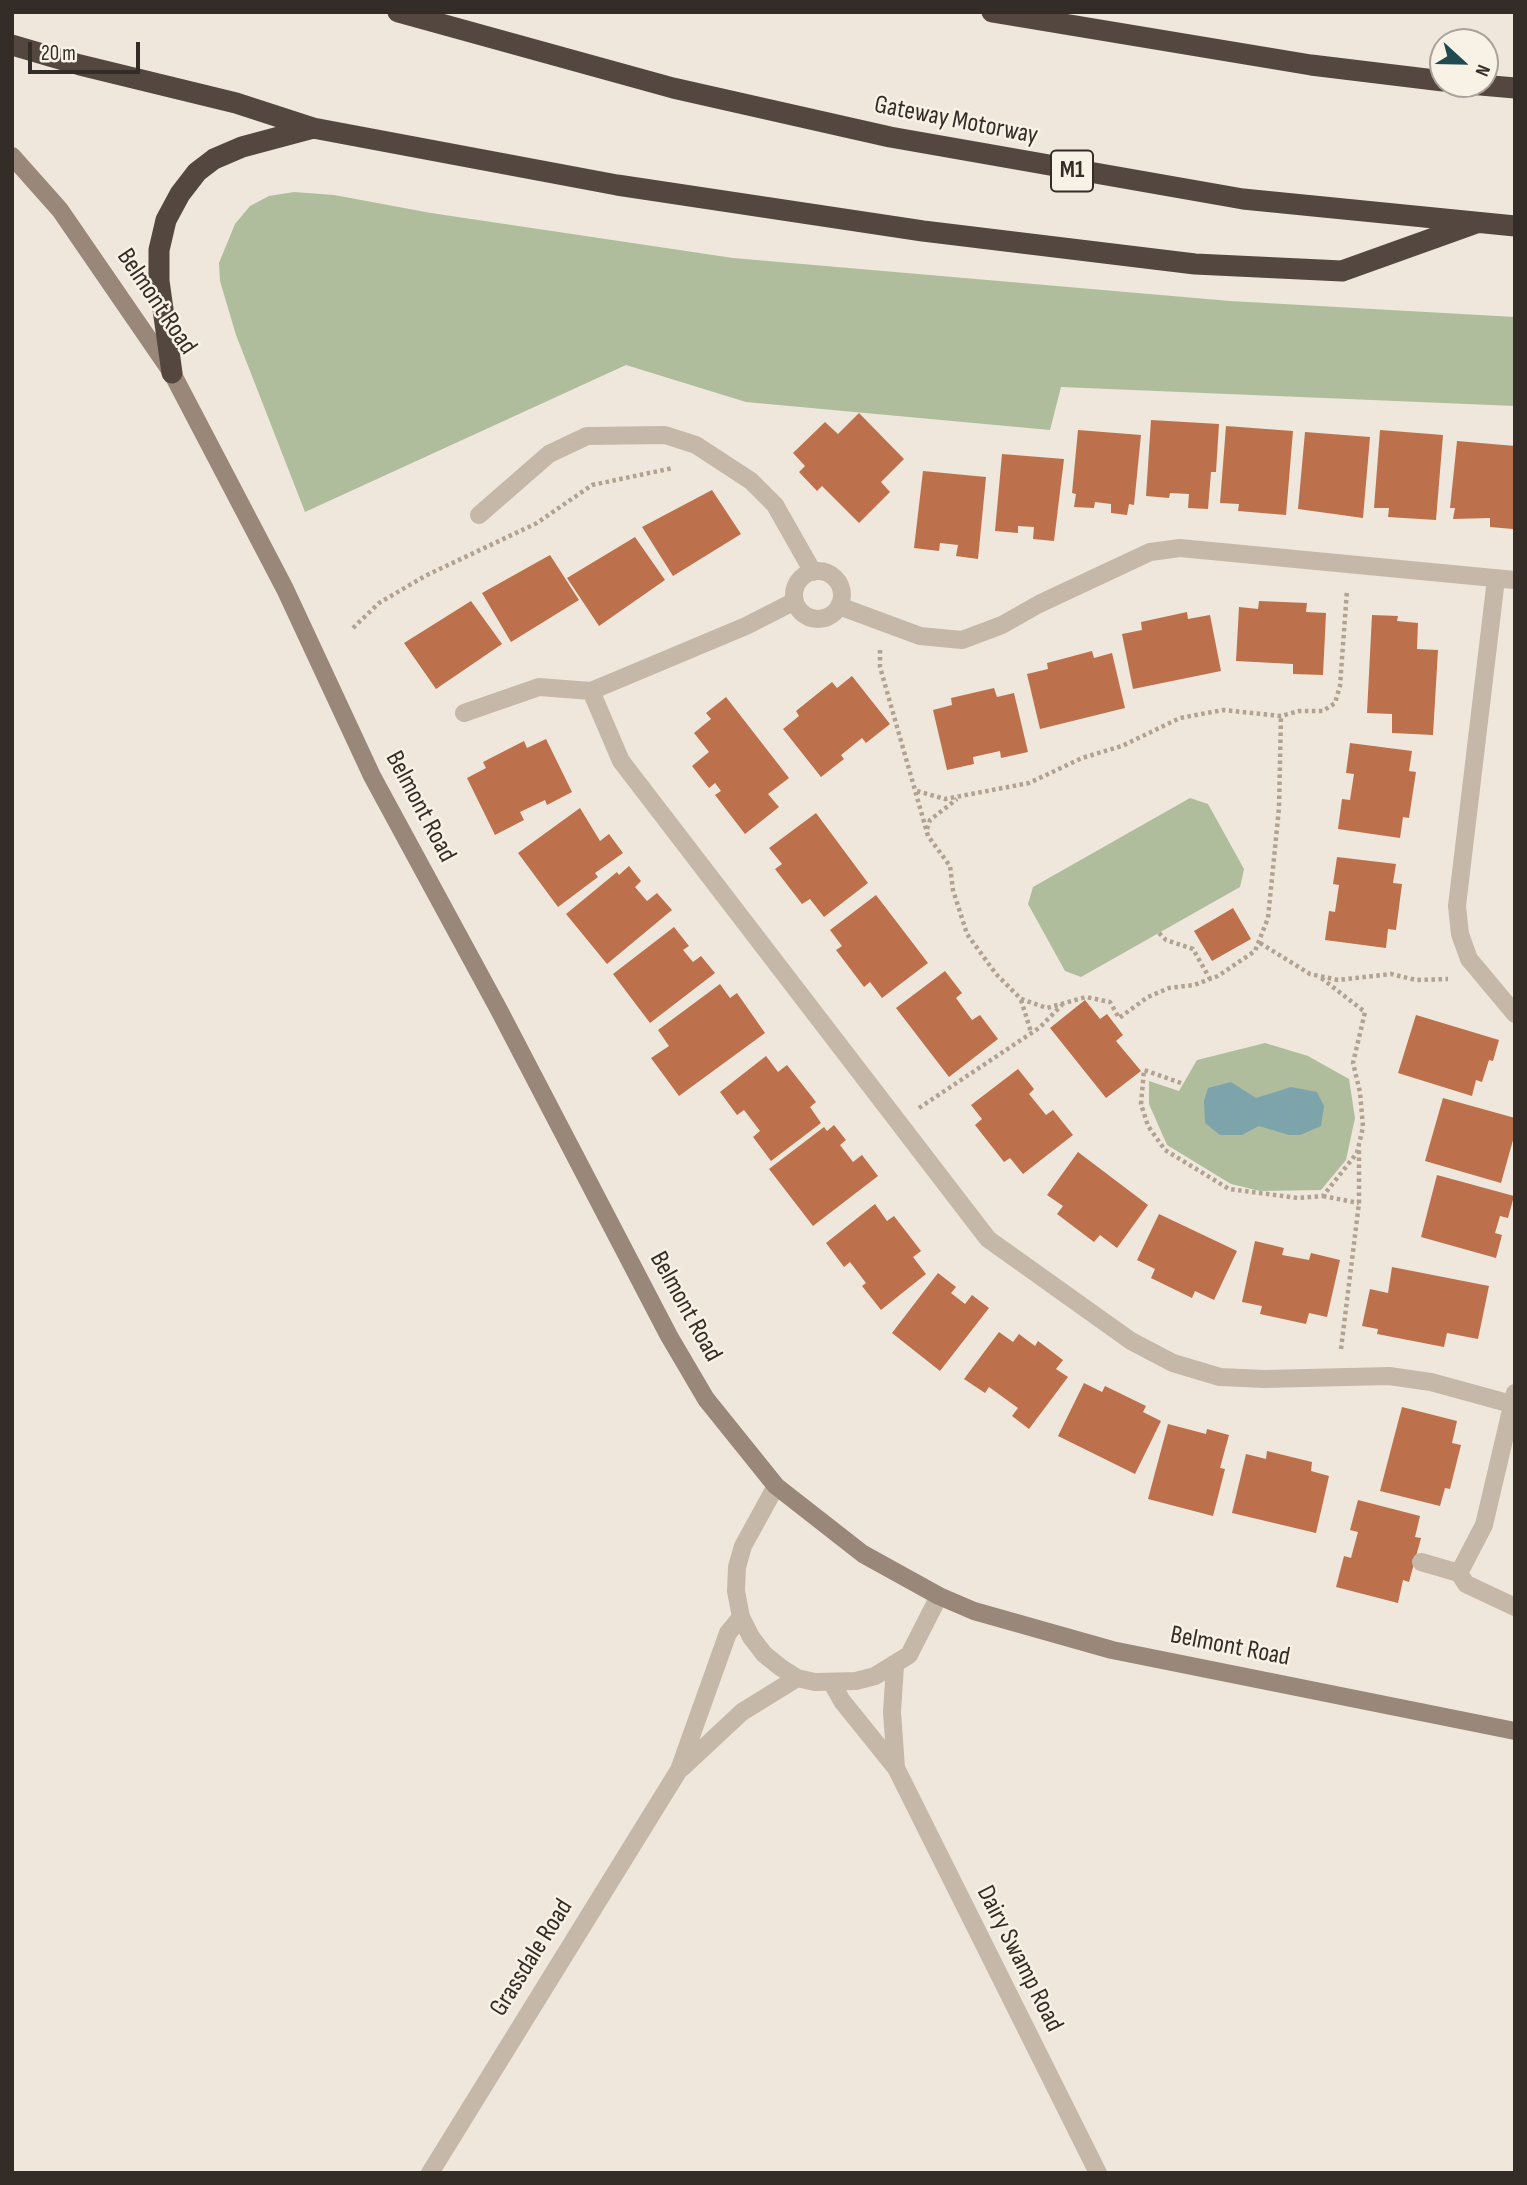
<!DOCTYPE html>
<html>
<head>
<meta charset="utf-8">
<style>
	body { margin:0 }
	#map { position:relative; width:1527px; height:2185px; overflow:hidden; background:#efe7db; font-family:"Sofia Sans Condensed",sans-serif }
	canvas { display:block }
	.frame { position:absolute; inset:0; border:14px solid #332c27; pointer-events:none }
	.north { position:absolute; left:1429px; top:28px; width:70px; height:70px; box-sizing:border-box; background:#f7f1e6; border:2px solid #a9a29a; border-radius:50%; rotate:112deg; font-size:19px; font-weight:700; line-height:28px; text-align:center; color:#332c27 }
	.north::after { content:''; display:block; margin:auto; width:24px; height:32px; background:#204a51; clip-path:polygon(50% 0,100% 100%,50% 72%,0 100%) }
	.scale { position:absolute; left:28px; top:42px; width:112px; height:32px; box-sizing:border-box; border:4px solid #332c27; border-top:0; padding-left:9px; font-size:21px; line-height:24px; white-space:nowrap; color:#332c27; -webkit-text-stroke:5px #f7f1e6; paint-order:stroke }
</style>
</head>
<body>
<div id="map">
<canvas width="1527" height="2185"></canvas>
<div class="frame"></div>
<div class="north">N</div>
<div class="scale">20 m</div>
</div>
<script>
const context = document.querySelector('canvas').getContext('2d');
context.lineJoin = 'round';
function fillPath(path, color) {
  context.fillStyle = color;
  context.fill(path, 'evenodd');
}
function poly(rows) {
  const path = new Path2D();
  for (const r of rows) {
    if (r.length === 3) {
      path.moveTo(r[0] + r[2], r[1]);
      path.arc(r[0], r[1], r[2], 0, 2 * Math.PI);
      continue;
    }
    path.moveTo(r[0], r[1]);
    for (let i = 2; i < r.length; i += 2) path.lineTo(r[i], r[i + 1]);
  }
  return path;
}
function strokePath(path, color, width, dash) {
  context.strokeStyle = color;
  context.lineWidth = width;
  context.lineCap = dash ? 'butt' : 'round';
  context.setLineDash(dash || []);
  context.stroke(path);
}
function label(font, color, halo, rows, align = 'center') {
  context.font = font + ' "Sofia Sans Condensed",sans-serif';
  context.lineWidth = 5;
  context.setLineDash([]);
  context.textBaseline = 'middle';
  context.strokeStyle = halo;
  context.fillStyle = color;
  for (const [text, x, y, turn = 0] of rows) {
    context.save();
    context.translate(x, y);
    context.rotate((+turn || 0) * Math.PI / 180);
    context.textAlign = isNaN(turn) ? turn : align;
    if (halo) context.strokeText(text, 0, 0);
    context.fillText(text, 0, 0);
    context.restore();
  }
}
fillPath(poly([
	[294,192,334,195,431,213,733,258,1230,301,1515,317,1515,406,1061,387,1050,430,746,402,626,365,305,512,236,335,220,281,219,263,235,224,250,206,269,196],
	[1190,798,1208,804,1244,869,1240,887,1081,977,1065,971,1028,904,1033,887],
	[1265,1043,1308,1056,1349,1079,1355,1118,1346,1160,1321,1190,1260,1191,1231,1184,1167,1145,1149,1104,1149,1081,1179,1091,1197,1060]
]), '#afbd9c');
fillPath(poly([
	[1231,1082,1256,1098,1291,1087,1317,1092,1324,1106,1321,1126,1300,1135,1289,1135,1259,1126,1242,1135,1220,1135,1205,1123,1204,1101,1208,1088]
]), '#7ca4aa');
fillPath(poly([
	[859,413,904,459,881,482,890,492,859,523,822,486,817,491,799,472,805,466,793,453,825,422,838,434],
	[1151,420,1219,424,1216,472,1211,472,1208,509,1188,508,1189,494,1170,493,1169,498,1146,496],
	[1226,426,1293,431,1286,515,1238,511,1239,504,1220,503],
	[1078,430,1141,435,1134,505,1129,504,1127,515,1111,513,1111,504,1095,502,1094,508,1074,507,1076,494,1072,493],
	[1380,430,1443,435,1436,520,1388,517,1389,508,1374,508],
	[1305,432,1370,437,1363,518,1298,509],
	[1457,441,1515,446,1513,529,1490,527,1490,518,1453,519,1455,508,1450,508],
	[1002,454,1064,459,1054,541,1033,539,1034,527,1018,526,1018,533,995,531],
	[923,471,986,477,978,559,956,556,958,545,940,543,939,551,914,548],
	[712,490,741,534,673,576,642,527],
	[635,537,665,580,599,626,567,578],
	[550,555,579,600,511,642,482,593],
	[471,601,502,644,436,689,404,643],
	[1259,601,1307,603,1306,612,1326,613,1323,675,1293,674,1293,664,1236,661,1239,607,1258,609],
	[1187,612,1188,619,1210,615,1221,671,1133,689,1122,634,1142,630,1141,622],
	[1372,615,1398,616,1397,621,1418,623,1417,649,1438,650,1433,735,1392,733,1392,714,1367,713],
	[1092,651,1094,658,1112,653,1125,708,1040,729,1027,674,1048,669,1047,663],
	[852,676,890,724,866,743,862,738,841,755,844,759,821,777,783,729,799,716,796,711,832,682,837,688],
	[994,688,997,697,1014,693,1028,752,1001,758,1000,751,973,757,974,764,947,770,933,710,952,705,951,698],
	[726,697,789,778,768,794,779,807,745,834,715,795,721,791,715,783,709,788,692,766,709,752,694,733,711,719,706,713],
	[546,739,572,792,547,805,545,800,520,812,524,820,495,835,467,778,486,768,483,762,524,741,527,748],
	[1350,743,1412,751,1409,771,1416,772,1409,818,1403,817,1400,838,1338,829,1342,799,1350,800,1354,774,1346,773],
	[580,808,600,841,609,834,623,853,595,873,598,877,558,907,518,853],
	[816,813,868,883,824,917,810,899,802,904,775,869,782,864,769,848],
	[1337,857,1396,864,1393,883,1402,884,1396,930,1388,929,1386,948,1325,940,1329,911,1335,912,1339,885,1333,884],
	[629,866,641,881,635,887,647,901,657,893,672,910,607,964,566,914,617,872,619,875],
	[876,895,928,963,882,998,870,982,864,987,836,950,842,946,830,930],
	[1233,908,1251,939,1212,961,1194,931],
	[674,927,689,946,683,950,693,962,701,956,715,973,650,1023,613,974],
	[945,971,962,993,956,998,972,1020,980,1015,998,1039,949,1077,896,1008],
	[720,984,730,998,737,993,765,1033,679,1096,651,1058,669,1046,658,1030],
	[1085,1000,1100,1019,1107,1014,1123,1035,1116,1041,1141,1071,1106,1098,1050,1028],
	[1416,1015,1499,1040,1493,1061,1489,1060,1482,1082,1476,1080,1472,1096,1398,1073],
	[766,1056,778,1072,787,1065,816,1102,810,1107,821,1123,771,1161,753,1137,760,1131,744,1110,737,1115,720,1092],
	[1018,1069,1034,1089,1029,1094,1046,1115,1053,1110,1073,1135,1023,1174,1010,1158,1004,1162,975,1125,982,1119,971,1105],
	[1443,1098,1515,1118,1515,1133,1501,1183,1425,1161],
	[834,1125,846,1140,840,1145,853,1162,862,1155,878,1176,813,1226,769,1169,824,1127,827,1131],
	[1078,1152,1148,1205,1117,1248,1100,1235,1094,1242,1057,1214,1063,1206,1047,1195],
	[1437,1175,1514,1196,1508,1218,1500,1216,1495,1233,1502,1235,1496,1258,1421,1237],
	[875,1204,887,1221,894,1216,921,1251,913,1257,926,1274,881,1310,862,1286,866,1283,850,1262,844,1267,826,1243],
	[1159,1214,1237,1251,1214,1300,1195,1291,1192,1298,1151,1278,1155,1269,1137,1260],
	[1255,1241,1284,1248,1282,1255,1309,1260,1311,1253,1340,1260,1327,1317,1309,1313,1306,1324,1260,1314,1262,1306,1242,1302],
	[1392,1267,1489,1286,1478,1339,1447,1333,1444,1347,1377,1334,1378,1329,1362,1326,1370,1289,1388,1293],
	[938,1273,956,1287,951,1293,965,1304,972,1295,989,1308,940,1371,892,1333],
	[999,1332,1013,1342,1019,1334,1035,1346,1038,1341,1063,1360,1056,1369,1068,1377,1029,1429,1012,1416,1018,1408,989,1387,985,1393,964,1379],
	[1084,1383,1102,1392,1105,1386,1146,1406,1143,1412,1161,1421,1135,1474,1058,1436],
	[1402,1407,1457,1421,1452,1443,1461,1445,1450,1489,1445,1488,1440,1506,1380,1491],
	[1168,1424,1206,1434,1207,1429,1229,1435,1220,1468,1225,1469,1213,1516,1148,1499],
	[1267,1451,1312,1462,1311,1471,1329,1476,1316,1533,1232,1513,1246,1454,1266,1459],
	[1358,1500,1420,1516,1415,1537,1421,1538,1409,1582,1403,1580,1398,1603,1336,1587,1344,1556,1351,1558,1358,1532,1350,1530]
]), '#bc714c');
strokePath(poly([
	[353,628,379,603,425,576,537,523,592,485,673,468],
	[880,650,880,667,928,836,950,866,953,890,967,934,996,974,1021,999,1047,1008,1086,997,1110,1002,1119,1018,1148,997,1169,988,1194,985,1218,976,1255,951,1268,918,1279,808,1281,716],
	[917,791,945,799,1029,783,1082,758,1122,746,1180,718,1223,710,1281,716,1299,711,1323,711,1335,703,1340,686,1347,590],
	[927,829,930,820,957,799],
	[1159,933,1166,940,1193,949,1210,979],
	[1260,943,1310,974,1338,980,1391,974,1416,980,1448,979],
	[1021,1000,1031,1032],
	[1181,1083,1144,1070,1141,1104,1148,1126,1165,1150,1229,1189,1298,1198,1323,1196,1357,1153,1363,1127,1360,1092,1353,1063,1365,1012,1320,977],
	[919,1108,1039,1028,1062,1005],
	[1323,1196,1359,1203],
	[1341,1349,1359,1203,1359,1149]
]), '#b2a292', 4.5, [3.5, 3.5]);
strokePath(poly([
	[479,515,549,454,587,436,665,435,696,445,751,481,775,505,813,572],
	[818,595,24],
	[1496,579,1457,906,1460,934,1469,959,1515,1014],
	[839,606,920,636,962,640,1002,625,1039,604,1150,552,1180,548,1515,580],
	[591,691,621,761,988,1239,1131,1341,1173,1363,1220,1377,1265,1379,1389,1376,1431,1382,1515,1405],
	[464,713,539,687,591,691,746,626,795,601],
	[776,1486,743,1546,737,1567,736,1591,741,1617,751,1637,764,1654,780,1667,797,1678,815,1682,856,1681,875,1676,909,1655,939,1596],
	[1421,1562,1459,1573,1466,1584,1515,1607],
	[1459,1573,1484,1525,1515,1393],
	[895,1666,892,1712,896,1768],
	[832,1683,842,1701,896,1768,1098,2173],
	[682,1768,742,1712,797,1678],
	[430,2173,679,1770,728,1633,741,1617]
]), '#c6b8a8', 18);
strokePath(poly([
	[12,156,60,210,172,373,285,589,372,776,499,1010,669,1336,706,1399,776,1486,863,1554,939,1596,974,1611,1112,1650,1515,1731]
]), '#998879', 18);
strokePath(poly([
	[398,12,673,88,890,137,1243,199,1515,226],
	[992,12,1311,65,1443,81],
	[12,45,80,65,236,103,313,128,617,185,923,231,1195,264,1342,271,1476,223],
	[1469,84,1515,88],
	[172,373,159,281,159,250,166,220,180,194,197,172,214,159,242,147,313,128]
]), '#54473f', 21);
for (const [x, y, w] of [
	[1072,171,42]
]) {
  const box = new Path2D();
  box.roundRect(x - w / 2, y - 20.5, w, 41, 5);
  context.fillStyle = '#f7f1e6';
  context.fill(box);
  strokePath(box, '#332c27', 2);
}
label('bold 24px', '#332c27', null, [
	["M1",1072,171]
]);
label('26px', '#332c27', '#f7f1e6', [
	["Gateway Motorway",956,121,11],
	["Belmont Road",156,302,56],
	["Belmont Road",420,807,62],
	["Belmont Road",685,1307,61],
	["Belmont Road",1230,1647,11],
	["Grassdale Road",532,1958,-58],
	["Dairy Swamp Road",1019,1959,63]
]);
</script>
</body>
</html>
